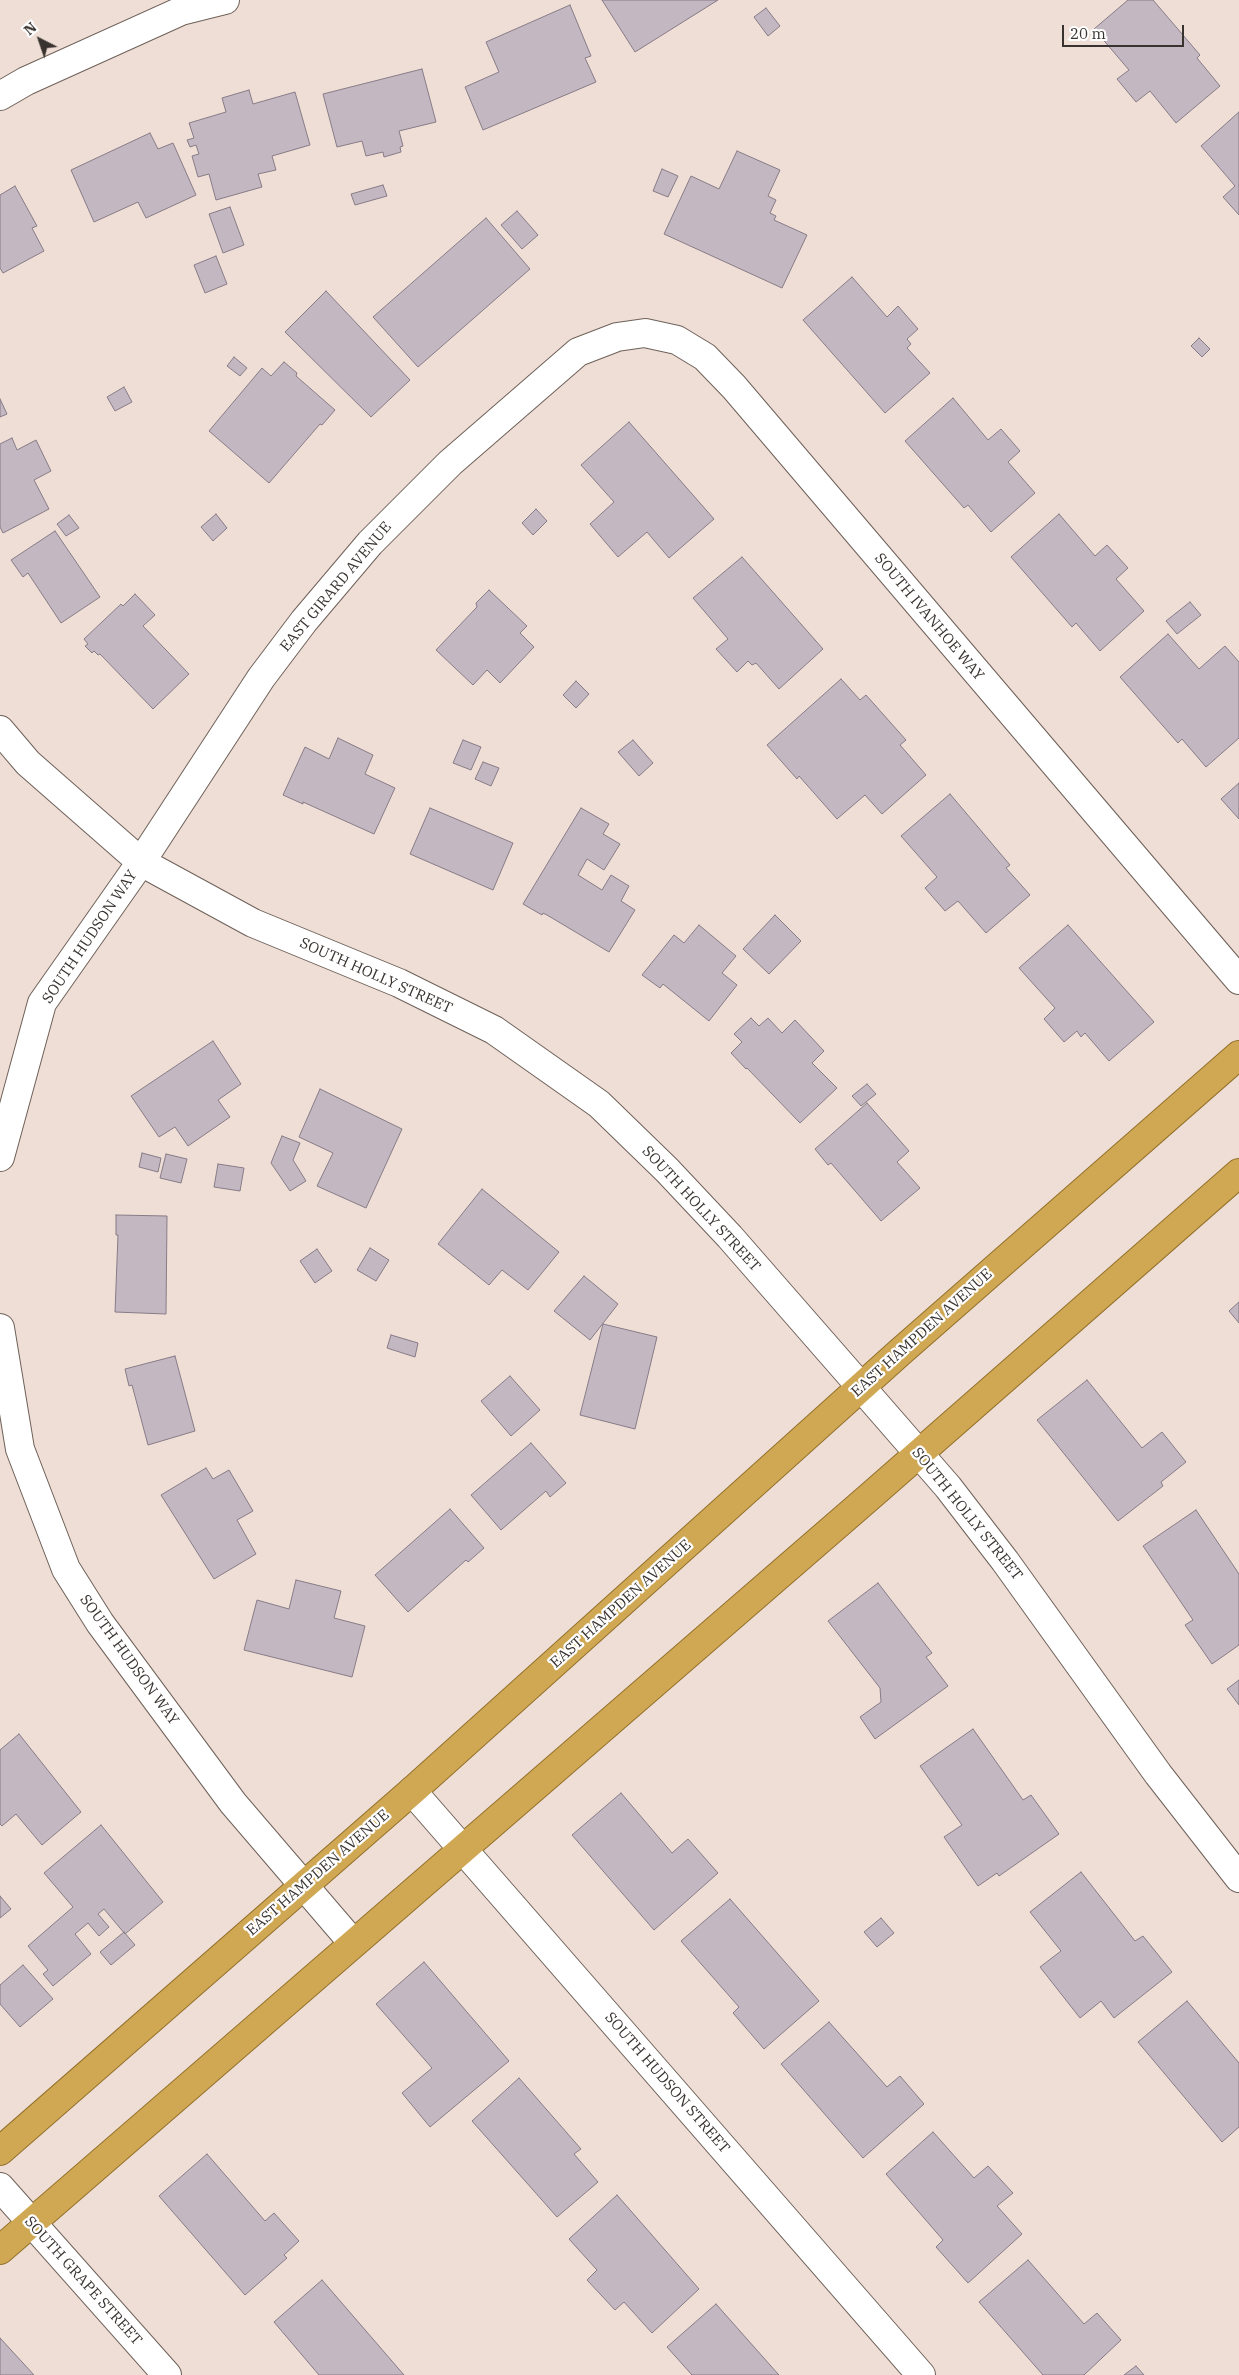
<!DOCTYPE html>
<html>
<head>
<meta charset="utf-8">
<style>
	body { margin:0 }
	#map { position:relative; width:1239px; height:2375px; overflow:hidden; background:#efded6; font-family:"IBM Plex Serif",serif }
	canvas { display:block }
	.north { position:absolute; left:15px; top:15px; width:50px; height:50px; -webkit-text-stroke:4px #fff; paint-order:stroke; rotate:319deg; font-size:14px; font-weight:700; line-height:20px; text-align:center; color:#393330 }
	.north::after { content:''; display:block; margin:auto; width:18px; height:22px; background:#393330; clip-path:polygon(50% 0,100% 100%,50% 72%,0 100%) }
	.scale { position:absolute; left:1062px; top:25px; width:122px; height:22px; box-sizing:border-box; border:2px solid #393330; border-top:0; padding-left:6px; font-size:15px; line-height:18px; white-space:nowrap; color:#393330; -webkit-text-stroke:4px #fff; paint-order:stroke }
</style>
</head>
<body>
<div id="map">
<canvas width="1239" height="2375"></canvas>
<div class="north">N</div>
<div class="scale">20 m</div>
</div>
<script>
const context = document.querySelector('canvas').getContext('2d');
context.lineJoin = 'round';
function fillPath(path, color) {
  context.fillStyle = color;
  context.fill(path, 'evenodd');
}
function poly(rows) {
  const path = new Path2D();
  for (const r of rows) {
    path.moveTo(r[0], r[1]);
    for (let i = 2; i < r.length; i += 2) path.lineTo(r[i], r[i + 1]);
  }
  return path;
}
function strokePath(path, color, width, dash) {
  context.strokeStyle = color;
  context.lineWidth = width;
  context.lineCap = dash ? 'butt' : 'round';
  context.setLineDash(dash || []);
  context.stroke(path);
}
function label(font, color, halo, rows, align = 'center') {
  context.font = font + ' "IBM Plex Serif",serif';
  context.lineWidth = 4.5;
  context.setLineDash([]);
  context.textBaseline = 'middle';
  context.strokeStyle = halo;
  context.fillStyle = color;
  for (const [text, x, y, turn = 0] of rows) {
    context.save();
    context.translate(x, y);
    context.rotate((+turn || 0) * Math.PI / 180);
    context.textAlign = isNaN(turn) ? turn : align;
    if (halo) context.strokeText(text, 0, 0);
    context.fillText(text, 0, 0);
    context.restore();
  }
}
const building = poly([
	[602,0,718,0,635,52,602,0],
	[1128,0,1153,0,1200,55,1197,58,1220,86,1176,123,1150,91,1136,102,1117,79,1129,70,1094,29,1128,0],
	[570,5,591,56,585,58,596,82,483,130,465,87,499,72,486,42,570,5],
	[766,8,780,26,768,36,754,17,766,8],
	[422,69,436,122,399,131,403,146,400,147,401,152,384,157,383,152,366,156,362,141,337,147,323,94,422,69],
	[249,90,253,104,295,92,310,145,272,156,276,170,258,174,262,187,216,200,209,174,198,177,192,156,199,154,196,145,190,147,187,140,194,138,189,123,226,112,222,98,249,90],
	[1239,112,1239,215,1223,197,1235,186,1201,146,1239,112],
	[150,133,158,149,173,143,196,195,146,218,138,202,94,222,71,170,150,133],
	[737,151,780,170,768,196,776,200,770,213,776,216,774,220,807,235,782,288,664,234,691,176,719,189,737,151],
	[662,169,678,176,668,197,653,191,662,169],
	[383,185,387,196,355,205,351,194,383,185],
	[15,186,37,226,32,228,44,251,3,273,0,268,0,195,15,186],
	[230,207,244,245,223,253,209,214,230,207],
	[517,211,538,235,522,249,501,225,517,211],
	[486,218,530,269,418,367,373,317,486,218],
	[216,256,227,284,205,293,194,265,216,256],
	[852,277,887,317,898,306,918,329,907,339,911,344,907,348,930,373,885,413,803,320,852,277],
	[326,291,410,380,371,417,285,332,326,291],
	[1199,338,1210,349,1202,357,1191,346,1199,338],
	[234,357,247,368,240,376,227,366,234,357],
	[284,362,297,373,296,376,335,410,322,425,320,424,269,483,209,431,262,368,271,376,284,362],
	[124,387,132,402,115,411,107,397,124,387],
	[953,398,988,440,1001,429,1020,451,1008,462,1035,493,991,532,968,505,964,508,905,441,953,398],
	[0,399,7,414,0,417,0,399],
	[629,422,714,519,669,558,647,532,618,557,590,524,614,502,581,465,629,422],
	[12,438,17,450,36,440,51,471,34,480,49,509,3,533,0,527,0,444,12,438],
	[536,509,547,521,533,535,522,523,536,509],
	[216,514,227,528,213,541,201,527,216,514],
	[1059,514,1095,556,1107,545,1128,568,1116,579,1144,611,1100,651,1076,623,1072,627,1011,557,1059,514],
	[69,515,79,528,66,536,57,524,69,515],
	[55,531,100,597,61,623,28,573,23,577,11,560,55,531],
	[742,557,823,649,779,689,756,663,752,665,748,661,737,672,716,649,728,639,693,598,742,557],
	[489,590,527,626,520,633,534,647,500,683,487,670,473,685,436,650,477,607,476,603,489,590],
	[135,594,155,615,143,626,189,674,153,709,100,654,98,655,94,651,92,653,85,646,88,644,84,639,121,604,123,606,135,594],
	[1190,602,1201,615,1177,634,1166,621,1190,602],
	[1168,634,1199,669,1225,646,1239,662,1239,738,1206,767,1182,739,1178,743,1120,677,1168,634],
	[841,679,860,700,866,695,906,740,900,745,926,775,882,814,865,795,837,819,799,776,797,779,767,745,841,679],
	[576,681,589,694,576,708,563,695,576,681],
	[338,738,373,755,365,774,395,788,374,834,303,802,303,804,283,795,305,747,329,759,338,738],
	[463,740,481,747,471,770,453,763,463,740],
	[633,740,653,763,639,776,618,752,633,740],
	[483,762,499,768,491,786,475,779,483,762],
	[1239,783,1239,819,1221,799,1239,783],
	[950,794,1010,865,1006,868,1030,895,986,933,958,901,945,911,925,888,937,877,901,836,950,794],
	[430,808,513,843,493,890,410,854,430,808],
	[581,808,609,824,603,834,620,844,604,870,587,859,578,875,602,890,611,875,629,886,621,901,635,910,609,952,547,915,543,913,542,915,523,904,581,808],
	[775,915,801,941,769,974,743,949,775,915],
	[699,925,736,956,722,973,737,985,709,1021,663,984,660,988,642,975,674,935,684,943,699,925],
	[1068,925,1154,1022,1109,1061,1085,1033,1081,1037,1077,1031,1064,1042,1044,1019,1055,1008,1019,968,1068,925],
	[751,1018,759,1026,768,1018,782,1033,795,1020,824,1051,812,1063,837,1088,800,1123,747,1068,746,1069,731,1053,742,1042,734,1034,751,1018],
	[213,1041,241,1084,218,1100,230,1117,188,1146,175,1127,159,1137,131,1096,213,1041],
	[867,1084,876,1094,861,1106,852,1096,867,1084],
	[320,1089,402,1129,366,1208,317,1186,333,1153,299,1137,320,1089],
	[867,1103,909,1151,897,1162,920,1188,881,1221,831,1163,828,1165,815,1149,867,1103],
	[282,1136,300,1143,293,1160,306,1181,290,1191,271,1163,282,1136],
	[142,1153,161,1158,158,1172,139,1167,142,1153],
	[166,1154,187,1159,181,1183,160,1178,166,1154],
	[218,1164,244,1168,240,1191,214,1187,218,1164],
	[482,1189,559,1252,528,1290,502,1270,489,1285,438,1244,482,1189],
	[116,1215,167,1216,166,1314,115,1312,118,1235,116,1235,116,1215],
	[370,1248,389,1260,376,1281,357,1270,370,1248],
	[317,1249,332,1271,315,1283,300,1261,317,1249],
	[584,1276,618,1304,590,1340,554,1311,584,1276],
	[1239,1302,1239,1323,1229,1311,1239,1302],
	[603,1324,657,1337,635,1429,580,1415,603,1324],
	[391,1335,418,1343,415,1357,387,1348,391,1335],
	[175,1356,195,1431,148,1445,132,1385,129,1386,125,1369,175,1356],
	[510,1376,540,1410,511,1436,481,1401,510,1376],
	[1087,1380,1142,1448,1162,1432,1186,1462,1161,1482,1163,1486,1118,1521,1037,1420,1087,1380],
	[531,1443,566,1483,550,1497,546,1491,501,1530,471,1495,531,1443],
	[206,1468,213,1479,229,1470,253,1511,237,1520,256,1554,214,1579,161,1495,206,1468],
	[450,1509,484,1548,468,1562,466,1560,408,1612,375,1575,450,1509],
	[1196,1510,1239,1574,1239,1645,1212,1664,1185,1625,1193,1620,1143,1546,1196,1510],
	[296,1580,341,1591,334,1618,365,1626,352,1677,244,1650,257,1600,289,1609,296,1580],
	[878,1583,932,1653,926,1657,948,1686,875,1739,860,1717,881,1702,880,1688,828,1621,878,1583],
	[1239,1680,1239,1705,1227,1689,1239,1680],
	[973,1729,1023,1800,1031,1795,1059,1834,999,1876,997,1873,978,1886,944,1837,962,1825,920,1766,973,1729],
	[19,1734,81,1812,42,1845,16,1814,2,1826,0,1824,0,1750,19,1734],
	[621,1793,672,1853,688,1839,718,1873,654,1930,572,1835,621,1793],
	[101,1825,163,1902,125,1934,104,1909,98,1914,109,1927,99,1936,88,1923,75,1934,91,1954,53,1986,43,1974,48,1970,28,1946,73,1907,44,1873,101,1825],
	[1081,1872,1135,1941,1143,1936,1172,1972,1114,2018,1101,2001,1080,2018,1040,1967,1061,1951,1030,1912,1081,1872],
	[0,1896,11,1909,0,1918,0,1896],
	[730,1899,819,2001,764,2049,733,2013,739,2007,681,1941,730,1899],
	[881,1918,894,1933,877,1947,864,1932,881,1918],
	[124,1932,135,1945,111,1965,100,1952,124,1932],
	[424,1962,509,2061,430,2127,402,2093,432,2068,376,2004,424,1962],
	[23,1965,53,1999,20,2027,0,2004,0,1985,23,1965],
	[1187,2001,1239,2063,1239,2127,1222,2142,1138,2042,1187,2001],
	[829,2022,887,2087,900,2076,924,2104,863,2158,781,2064,829,2022],
	[519,2078,581,2149,574,2154,598,2182,557,2217,472,2121,519,2078],
	[933,2132,974,2178,988,2166,1013,2193,997,2206,1022,2234,968,2283,936,2247,943,2240,886,2174,933,2132],
	[207,2154,265,2221,274,2213,299,2241,284,2255,287,2258,245,2295,159,2196,207,2154],
	[617,2195,699,2289,652,2333,624,2302,615,2310,587,2280,597,2270,569,2239,617,2195],
	[1028,2260,1084,2324,1097,2313,1121,2340,1084,2375,1043,2375,979,2302,1028,2260],
	[322,2280,404,2375,319,2375,274,2322,322,2280],
	[716,2304,778,2374,779,2375,692,2375,667,2347,716,2304],
	[0,2338,34,2375,0,2375,0,2338],
	[1136,2366,1144,2375,1124,2375,1136,2366]
]);
fillPath(building, '#c3b7c2');
strokePath(building, '#877b86', 1);
const minor = poly([
	[0,96,26,81,181,11,225,0],
	[0,730,28,763,141,862,253,923,399,983,494,1030,599,1104,667,1170,730,1237,861,1387],
	[0,1157,42,1003,141,862,261,678,304,621,370,543,450,463,578,352,617,337,645,333,677,340,705,357,734,387,1239,980],
	[0,1328,20,1449,66,1569,100,1623,233,1803,353,1943],
	[412,1791,921,2375],
	[0,2187,167,2375]
]);
const tertiary = poly([
	[861,1387,948,1487,1005,1561,1158,1774,1239,1878]
]);
const trunk = poly([
	[0,2151,412,1791,899,1353,1239,1055],
	[0,2250,867,1499,1239,1173]
]);
strokePath(minor, '#6e6159', 30);
strokePath(tertiary, '#6e6159', 30);
strokePath(trunk, '#93712b', 30);
strokePath(minor, '#fff', 28);
strokePath(tertiary, '#fff', 28);
strokePath(trunk, '#d0a853', 28);
label('15px', '#393330', '#fff', [
	["EAST GIRARD AVENUE",336,587,-50],
	["SOUTH IVANHOE WAY",929,617,50],
	["SOUTH HUDSON WAY",90,937,-56],
	["SOUTH HOLLY STREET",376,976,24],
	["SOUTH HOLLY STREET",701,1209,47],
	["EAST HAMPDEN AVENUE",922,1333,-42],
	["SOUTH HOLLY STREET",967,1514,51],
	["EAST HAMPDEN AVENUE",621,1604,-42],
	["SOUTH HUDSON WAY",129,1660,54],
	["EAST HAMPDEN AVENUE",318,1873,-41],
	["SOUTH HUDSON STREET",667,2083,49],
	["SOUTH GRAPE STREET",83,2281,48]
]);
</script>
</body>
</html>
